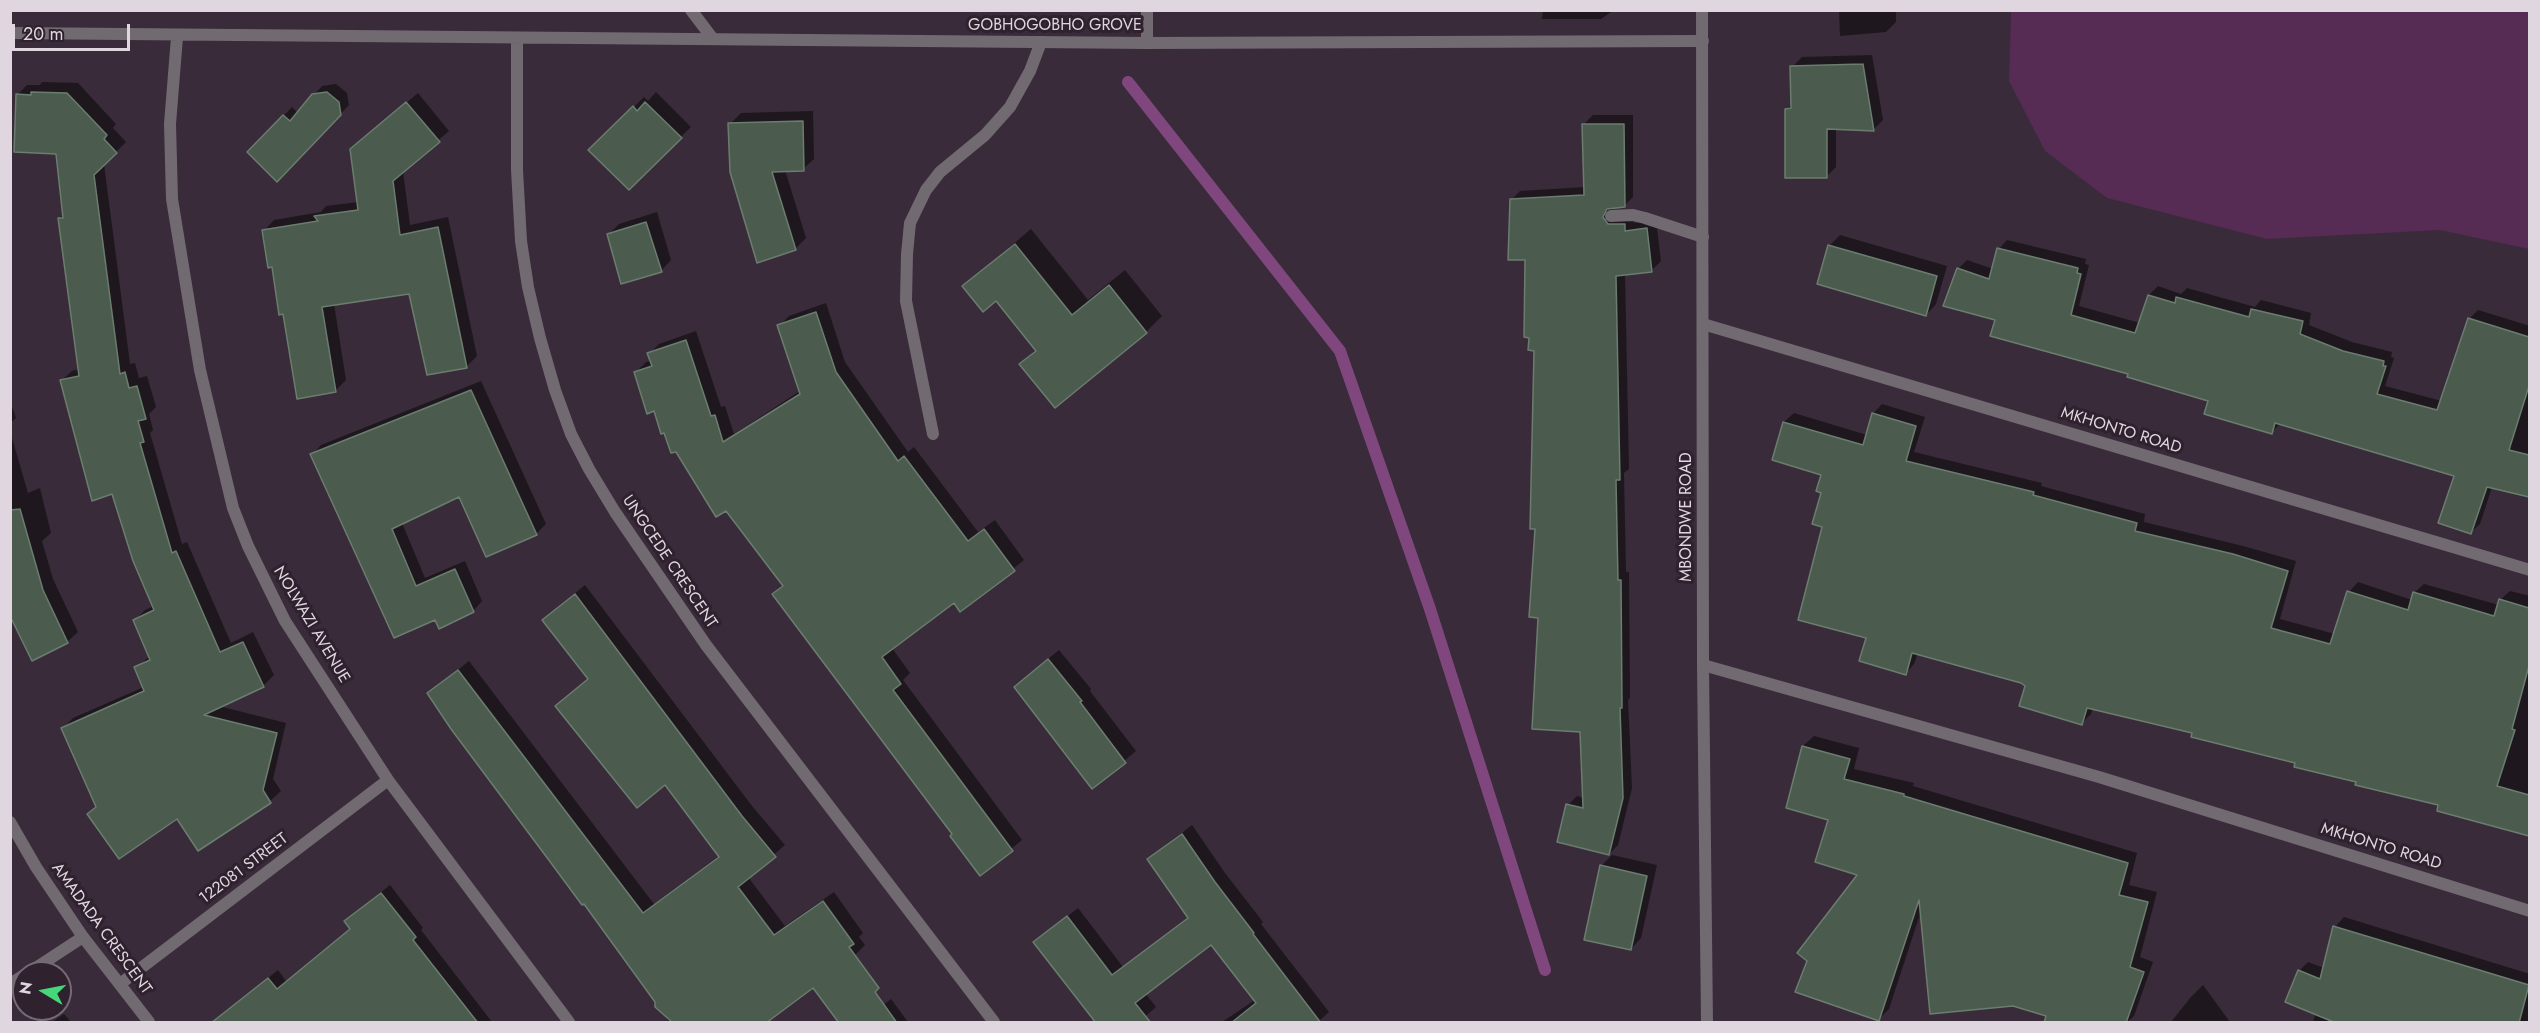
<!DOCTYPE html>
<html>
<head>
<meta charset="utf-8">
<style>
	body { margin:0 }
	#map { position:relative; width:2540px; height:1033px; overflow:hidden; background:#392b39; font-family:Jost,sans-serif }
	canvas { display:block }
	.frame { position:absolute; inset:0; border:12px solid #dfd6df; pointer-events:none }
	.north { position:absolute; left:12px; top:961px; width:60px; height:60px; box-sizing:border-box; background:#2f212e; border:2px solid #756975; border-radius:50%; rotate:280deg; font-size:16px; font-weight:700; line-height:24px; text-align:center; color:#dfd6df }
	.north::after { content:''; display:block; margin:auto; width:21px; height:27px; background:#46d77a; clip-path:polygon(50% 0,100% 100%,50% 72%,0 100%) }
	.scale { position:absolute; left:12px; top:24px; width:118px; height:27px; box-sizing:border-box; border:3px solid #dfd6df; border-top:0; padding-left:8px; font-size:18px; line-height:21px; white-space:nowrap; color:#dfd6df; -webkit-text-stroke:4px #2f212e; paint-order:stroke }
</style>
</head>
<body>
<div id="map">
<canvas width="2540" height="1033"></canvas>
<div class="frame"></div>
<div class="north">N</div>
<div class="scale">20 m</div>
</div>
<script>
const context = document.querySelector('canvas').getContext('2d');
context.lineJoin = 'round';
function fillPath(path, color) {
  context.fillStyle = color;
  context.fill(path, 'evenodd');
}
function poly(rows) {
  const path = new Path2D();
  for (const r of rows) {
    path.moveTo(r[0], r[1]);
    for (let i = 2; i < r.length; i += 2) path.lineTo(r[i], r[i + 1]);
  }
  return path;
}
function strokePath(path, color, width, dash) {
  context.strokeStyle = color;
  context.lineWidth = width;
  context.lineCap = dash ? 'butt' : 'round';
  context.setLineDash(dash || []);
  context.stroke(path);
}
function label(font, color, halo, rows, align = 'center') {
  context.font = font + ' Jost,sans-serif';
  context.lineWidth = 6;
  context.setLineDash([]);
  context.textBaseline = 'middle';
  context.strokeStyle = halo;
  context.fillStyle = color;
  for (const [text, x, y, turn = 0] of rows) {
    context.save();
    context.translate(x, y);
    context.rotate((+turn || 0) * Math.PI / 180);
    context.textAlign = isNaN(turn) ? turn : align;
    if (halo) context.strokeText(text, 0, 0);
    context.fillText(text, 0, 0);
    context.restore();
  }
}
fillPath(poly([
	[2011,11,2529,11,2529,249,2440,230,2267,239,2107,198,2045,151,2009,81]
]), '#562b54');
fillPath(poly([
	[1543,10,1614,10,1601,19,1542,19],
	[1839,10,1896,10,1896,22,1886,32,1840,36],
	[1872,55,1883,120,1874,129,1836,128,1836,167,1826,177,1786,109,1793,103,1792,67,1802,57],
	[42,82,78,83,116,124,113,128,126,142,104,164,130,364,135,363,139,378,147,376,156,407,149,414,153,430,150,433,182,544,187,542,231,643,253,632,274,675,264,685,219,706,286,723,273,779,281,791,270,801,199,849,177,817,89,814,97,805,63,728,73,718,144,687,136,668,150,656,135,620,145,610,154,606,113,492,61,381,72,371,80,369,59,219,64,214,58,153,17,95,27,85,40,85],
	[336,84,347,93,349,105,277,180,249,152,292,107,298,113,322,86],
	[656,92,691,127,629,188,590,150,644,97,648,101],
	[418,93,449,131,403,171,410,225,448,217,477,356,466,367,410,292,334,304,346,380,336,390,298,397,284,312,264,231,274,220,321,212,326,206,358,202,352,149],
	[813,111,814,159,803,169,785,170,806,238,795,249,730,124,741,113],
	[1593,115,1633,115,1633,197,1624,206,1611,207,1617,215,1634,215,1634,223,1656,220,1661,261,1652,270,1625,273,1629,469,1624,473,1626,572,1629,572,1630,698,1628,700,1632,788,1618,845,1609,854,1568,805,1577,796,1584,798,1582,730,1540,616,1537,527,1535,349,1526,259,1511,200,1520,191,1585,187,1584,124],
	[657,212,671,260,661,271,609,234,619,224],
	[1031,229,1088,300,1125,270,1162,316,1146,332,1055,406,1021,364,1036,349,996,299,964,286],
	[1840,235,1947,266,1936,304,1926,315,1829,246],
	[2007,240,2086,259,2085,264,2089,265,2079,306,2140,323,2149,295,2158,286,2181,294,2187,288,2255,307,2261,300,2311,313,2309,325,2352,342,2392,352,2391,357,2394,358,2385,386,2442,401,2469,319,2478,310,2530,326,2530,496,2492,487,2480,524,2471,532,2456,474,2281,423,2272,432,2210,400,2130,373,1996,319,1958,269,1967,260,1993,269,1999,249],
	[826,303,845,362,908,452,914,447,978,532,995,520,1024,560,961,610,954,601,892,648,910,673,903,680,1022,840,980,874,954,834,774,594,784,584,655,410,636,372,646,362,651,361,649,354,659,344,696,331,721,407,725,406,734,434,800,391,779,326,789,316],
	[481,381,546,524,536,534,460,495,402,523,425,578,465,561,482,601,473,611,436,618,312,455,321,445],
	[10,401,16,418,10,423],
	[1882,404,1925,417,1914,452,2042,483,2041,486,2145,514,2144,522,2243,546,2296,561,2280,619,2335,634,2349,592,2358,582,2412,600,2414,593,2424,584,2499,605,2500,600,2510,591,2530,596,2530,835,2439,810,2440,804,2194,732,2093,707,2091,714,2082,723,2022,682,1918,653,1914,664,1905,674,1868,637,1824,526,1823,474,1773,459,1784,422,1794,413,1867,435,1873,414],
	[10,431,28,493,40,488,51,533,42,541,53,579,78,632,67,642,10,612],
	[585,585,752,806,785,845,748,877,785,926,834,892,863,933,859,937,865,945,855,955,764,1022,669,1022,584,902,429,693,469,661,654,904,720,855,665,783,567,696,589,678,554,611],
	[1059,650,1091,689,1090,691,1136,751,1093,787,1027,676],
	[1814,736,1859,748,1854,769,1914,783,1913,786,2137,853,2129,885,2157,892,2140,957,2153,962,2134,1016,2127,1022,2062,1022,1921,911,1889,1009,1879,1019,1859,874,1830,818,1788,807,1803,746],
	[1192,825,1225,873,1263,922,1261,924,1329,1012,1318,1022,1222,1022,1255,1000,1211,942,1145,993,1156,1007,1139,1022,1035,942,1078,908,1123,967,1188,917,1149,859],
	[1612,855,1657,865,1641,938,1631,949,1601,866],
	[390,885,423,928,421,930,492,1022,247,1022,234,1006,243,998,278,970,286,981,352,928,355,913],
	[2344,917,2530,974,2530,1022,2313,1022,2316,1012,2299,971,2308,962,2324,968,2335,927],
	[2203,985,2230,1022,2171,1022,2190,998],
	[891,999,908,1022,861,1022],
	[64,1014,71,1022,52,1022]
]), '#0007');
strokePath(poly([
	[1128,82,1340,351,1430,609,1545,970]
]), '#80477f', 12);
const building = poly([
	[1863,64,1874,131,1827,129,1827,178,1785,178,1785,109,1791,108,1790,66,1863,64],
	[31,92,67,93,107,135,104,139,117,153,94,175,120,374,125,372,129,388,137,386,146,419,138,421,144,442,140,443,172,553,176,551,220,652,243,642,264,687,204,715,277,733,263,790,271,803,198,851,177,819,119,859,87,814,96,807,61,728,144,691,134,667,150,660,133,620,154,610,133,561,112,494,92,501,60,380,79,376,58,218,63,218,56,154,14,152,16,94,31,95,31,92],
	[327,92,339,102,341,115,277,182,247,152,283,115,290,121,312,94,327,92],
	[406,102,440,142,393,181,400,235,438,227,467,368,427,375,409,294,322,307,336,392,297,399,283,314,279,315,272,267,268,268,262,230,318,221,314,216,358,210,350,149,406,102],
	[645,102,682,138,629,190,588,150,633,106,637,111,645,102],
	[803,121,804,171,772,172,796,250,757,263,730,172,728,123,803,121],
	[1582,124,1624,124,1625,207,1607,209,1603,217,1608,224,1625,224,1625,231,1647,228,1652,272,1616,276,1620,480,1616,480,1618,580,1621,580,1622,708,1620,708,1623,798,1609,855,1557,842,1566,804,1583,808,1580,732,1532,729,1538,618,1529,617,1535,529,1530,529,1534,351,1528,350,1529,338,1524,337,1525,260,1508,260,1510,199,1584,195,1582,124],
	[646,222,662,272,621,284,607,234,646,222],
	[1015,244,1072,315,1109,285,1147,333,1055,408,1019,364,1036,351,996,301,983,312,962,286,1015,244],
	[1828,245,1937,276,1926,316,1817,284,1828,245],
	[1997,248,2078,268,2077,273,2081,274,2071,315,2135,333,2148,295,2175,303,2176,297,2249,317,2251,309,2303,321,2300,334,2343,351,2384,361,2383,366,2386,366,2377,394,2437,410,2468,318,2529,337,2529,386,2509,450,2529,455,2529,497,2487,487,2471,534,2438,523,2454,476,2275,423,2272,434,2204,414,2208,401,2127,377,2128,374,1990,336,1995,320,1943,306,1957,268,1989,279,1997,248],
	[816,312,836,372,898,461,904,456,968,541,984,529,1015,571,960,612,954,603,882,657,901,684,893,690,1013,851,980,876,950,836,952,834,772,594,783,586,726,511,716,517,676,452,671,453,664,433,661,434,654,411,647,414,634,372,652,366,647,353,686,340,711,416,715,415,723,442,800,394,777,325,816,312],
	[471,390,537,535,486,557,459,497,392,529,416,586,455,569,474,612,439,629,435,620,394,638,310,454,471,390],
	[1872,413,1916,426,1906,461,2034,492,2033,495,2137,523,2135,531,2233,554,2288,571,2271,628,2330,644,2347,591,2408,610,2413,592,2494,616,2499,599,2529,608,2529,666,2512,729,2515,730,2497,786,2529,795,2529,836,2437,811,2438,805,2355,785,2356,782,2294,767,2295,763,2191,737,2192,733,2087,708,2082,725,2019,706,2025,686,2021,683,1912,653,1906,675,1859,661,1866,638,1798,620,1822,527,1812,524,1821,493,1816,491,1821,475,1772,460,1783,422,1863,445,1872,413],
	[20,509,43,590,68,643,32,661,10,616,10,510,20,509],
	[575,594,742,816,776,857,738,887,774,935,823,901,854,944,849,947,879,988,875,992,897,1023,839,1023,813,988,766,1023,673,1023,655,1007,655,1002,584,904,582,905,551,863,451,729,427,693,458,670,643,913,719,857,665,785,637,808,555,706,588,679,542,620,575,594],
	[1048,659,1082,701,1080,702,1126,763,1092,789,1014,687,1048,659],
	[1802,746,1850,759,1844,779,1904,794,1904,796,2128,863,2119,895,2148,902,2130,967,2144,972,2126,1023,2044,1023,2046,1016,2013,1006,1930,1014,1919,900,1879,1021,1795,992,1807,961,1797,953,1857,875,1815,862,1828,820,1786,808,1802,746],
	[1182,834,1215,882,1254,933,1253,934,1321,1023,1231,1023,1256,1003,1211,945,1135,1003,1151,1023,1096,1023,1033,942,1067,916,1112,975,1188,918,1147,859,1182,834],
	[1600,865,1647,876,1631,950,1584,940,1600,865],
	[381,893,416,937,413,940,478,1023,211,1023,268,978,277,989,350,929,344,921,381,893],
	[2333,926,2529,985,2519,1023,2336,1023,2285,1002,2298,970,2320,979,2333,926]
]);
fillPath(building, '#4b5c4f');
strokePath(building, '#6b7d6f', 1.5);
strokePath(poly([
	[691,10,713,39],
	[1611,216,1633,215,1645,218,1703,237],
	[933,434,906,301,907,254,910,223,926,190,940,172,985,135,1010,107,1030,71,1041,42],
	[28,973,83,937],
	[10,984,24,975]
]), '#716a71', 12);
strokePath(poly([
	[10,33,1147,43,1703,41],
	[177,37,170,124,172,199,200,370,233,508,248,546,285,621,388,780,569,1022],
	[517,38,517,170,521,241,528,287,540,338,555,390,571,434,589,469,615,512,706,645,994,1022],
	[1147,43,1147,10],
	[1703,324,2530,570],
	[1703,665,2099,777,2530,911],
	[10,822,36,867,83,937,149,1022],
	[120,984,388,780]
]), '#716a71', 12);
strokePath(poly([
	[1702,10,1703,665,1707,1022]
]), '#716a71', 12);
label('16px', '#dfd6df', '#2f212e', [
	["GOBHOGOBHO GROVE",1055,26],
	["MKHONTO ROAD",2121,431,17],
	["MBONDWE ROAD",1687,517,-90],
	["UNGCEDE CRESCENT",669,562,56],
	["NOLWAZI AVENUE",311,625,59],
	["MKHONTO ROAD",2381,847,17],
	["122081 STREET",244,869,-37],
	["AMADADA CRESCENT",101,929,54]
]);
</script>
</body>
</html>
